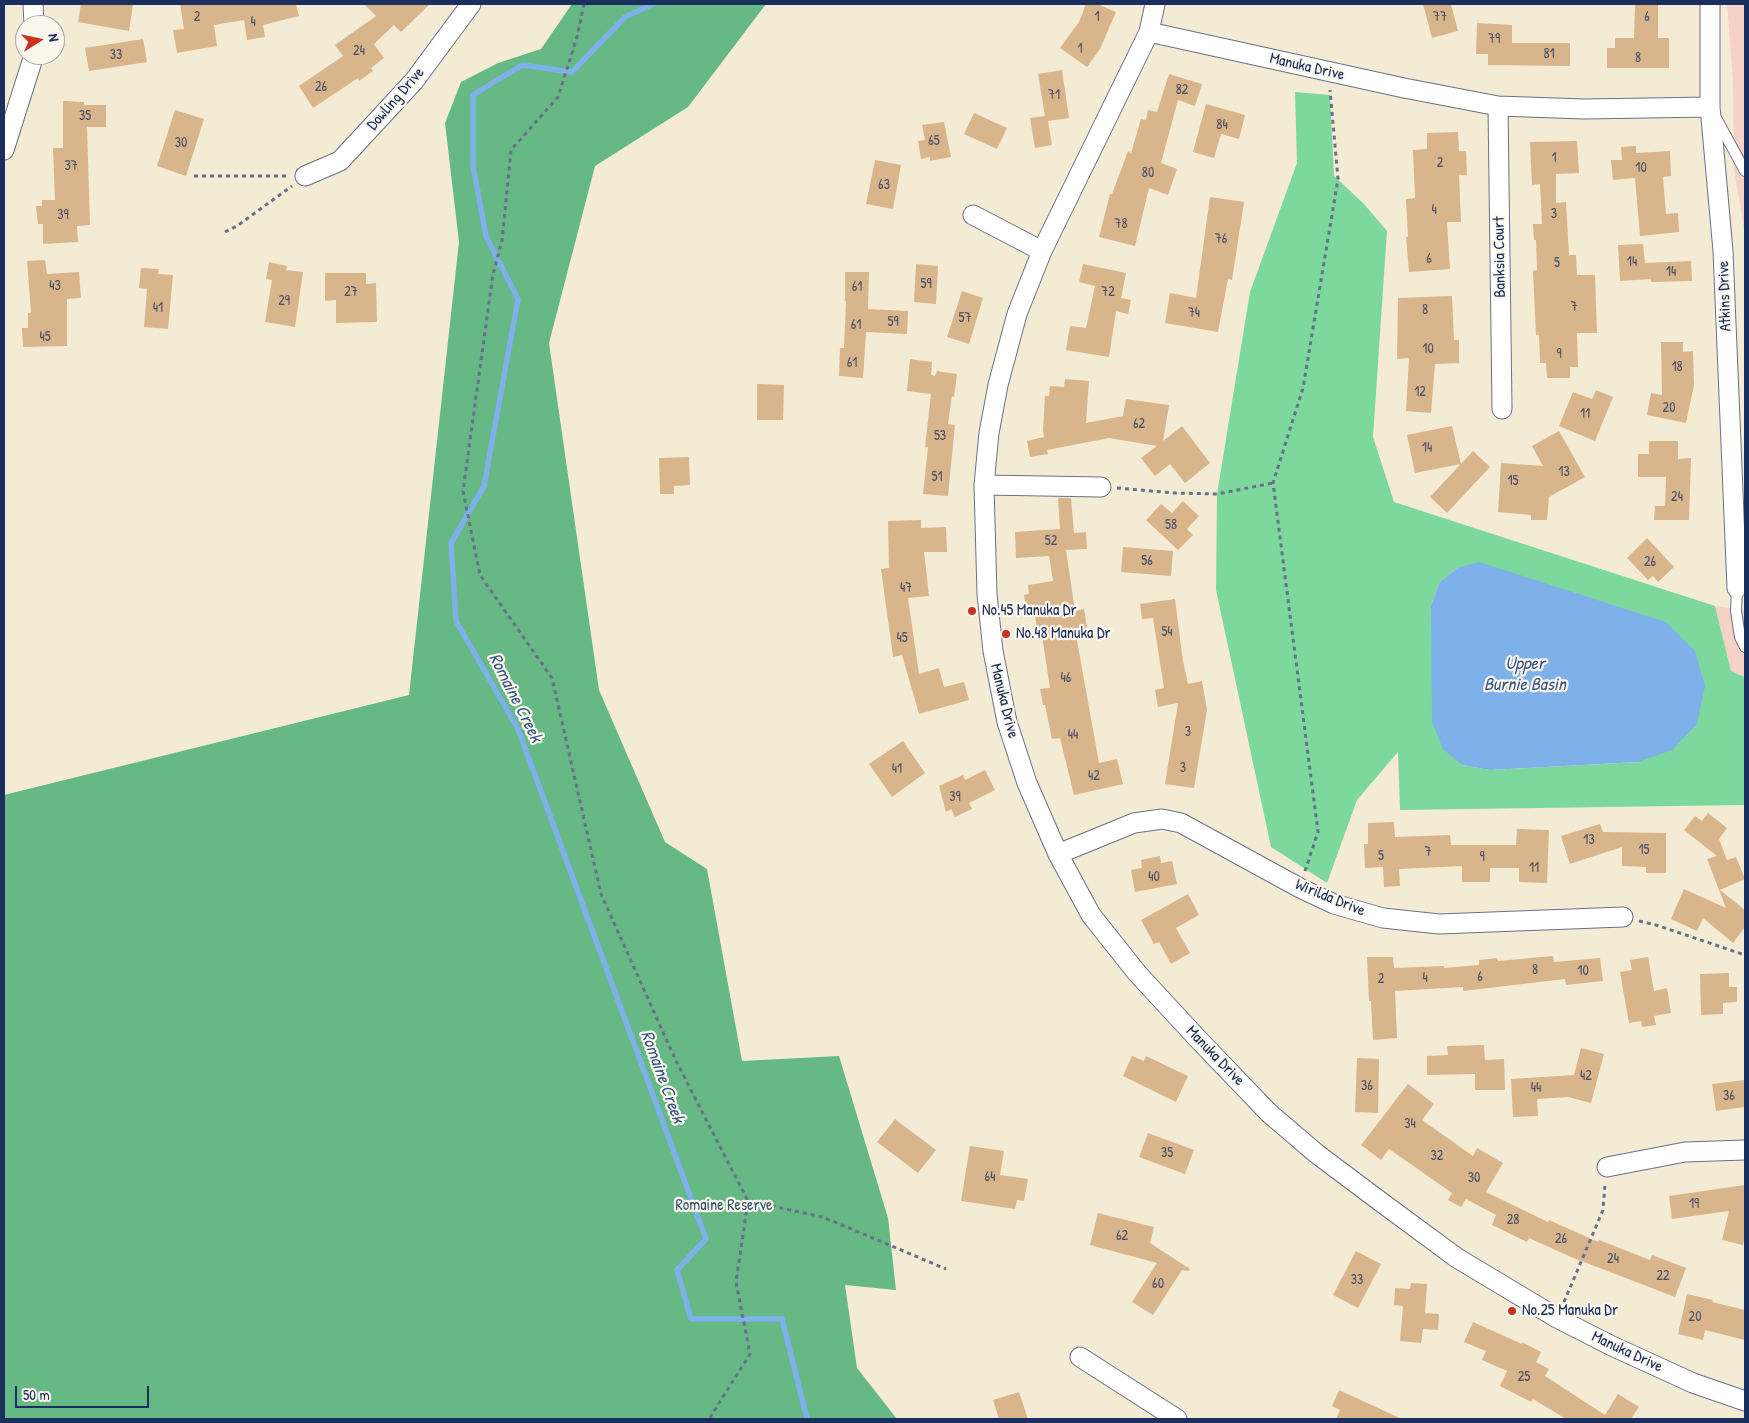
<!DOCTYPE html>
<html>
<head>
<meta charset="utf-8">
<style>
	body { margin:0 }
	#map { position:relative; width:1749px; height:1423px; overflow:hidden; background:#f4ebd5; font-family:"Patrick Hand",sans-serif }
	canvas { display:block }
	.frame { position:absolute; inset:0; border:5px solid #1b2f5e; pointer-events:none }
	.north { position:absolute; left:15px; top:15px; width:50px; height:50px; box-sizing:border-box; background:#fbf7ec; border:1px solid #a1a7b3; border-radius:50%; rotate:80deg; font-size:14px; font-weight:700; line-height:20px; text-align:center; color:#1b2f5e }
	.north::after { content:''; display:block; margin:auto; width:18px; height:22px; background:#c8321e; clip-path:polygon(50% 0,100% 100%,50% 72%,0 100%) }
	.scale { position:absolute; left:15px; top:1386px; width:134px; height:22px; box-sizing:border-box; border:2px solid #1b2f5e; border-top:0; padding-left:6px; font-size:15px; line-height:18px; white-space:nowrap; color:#1b2f5e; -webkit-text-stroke:4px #fbf7ec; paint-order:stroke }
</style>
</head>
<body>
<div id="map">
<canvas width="1749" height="1423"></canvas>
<div class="frame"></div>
<div class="north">N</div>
<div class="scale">50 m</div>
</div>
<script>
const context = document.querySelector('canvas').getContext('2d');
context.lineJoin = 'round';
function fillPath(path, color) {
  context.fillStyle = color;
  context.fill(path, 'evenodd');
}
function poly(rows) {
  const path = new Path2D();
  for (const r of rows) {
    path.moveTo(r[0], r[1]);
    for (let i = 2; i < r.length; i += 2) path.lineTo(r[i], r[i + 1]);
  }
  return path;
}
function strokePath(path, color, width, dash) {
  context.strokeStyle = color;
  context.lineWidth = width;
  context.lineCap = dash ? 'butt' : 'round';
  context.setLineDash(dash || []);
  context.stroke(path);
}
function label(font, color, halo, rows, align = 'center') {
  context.font = font + ' "Patrick Hand",sans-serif';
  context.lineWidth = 4.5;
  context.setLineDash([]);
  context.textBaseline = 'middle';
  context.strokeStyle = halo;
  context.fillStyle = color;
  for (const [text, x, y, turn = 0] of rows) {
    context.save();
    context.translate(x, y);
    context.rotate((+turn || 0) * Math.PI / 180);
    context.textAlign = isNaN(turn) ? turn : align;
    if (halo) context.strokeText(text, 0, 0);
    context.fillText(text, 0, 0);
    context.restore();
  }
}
fillPath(poly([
	[1727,4,1745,4,1745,235,1734,169,1733,80],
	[1715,606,1745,610,1745,677,1731,671]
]), '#f6d1c6');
fillPath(poly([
	[1295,92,1330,95,1334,176,1363,203,1387,231,1373,437,1394,502,1715,606,1731,671,1745,677,1745,805,1400,810,1398,752,1357,800,1327,883,1271,847,1216,590,1217,494,1250,292,1297,163],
	[1457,568,1638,762,1490,770,1462,765,1431,605,1440,582]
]), '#7dd89e');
fillPath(poly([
	[572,4,766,4,688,107,595,166,549,343,599,690,665,842,707,869,742,1061,839,1056,888,1218,896,1290,845,1285,857,1368,897,1419,4,1419,4,795,409,695,459,242,445,123,461,82,498,63,541,49]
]), '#66b885');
fillPath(poly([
	[1479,562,1666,622,1695,651,1705,686,1697,724,1672,750,1638,762,1490,770,1462,765,1443,749,1432,722,1431,605,1440,582,1457,568]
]), '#7eb0ea');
strokePath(poly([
	[653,4,625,17,572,72,522,65,473,95,473,165,486,236,518,299,484,486,451,543,456,621,518,729,706,1239,677,1270,691,1319,782,1319,807,1419]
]), '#7eb0ea', 5.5);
fillPath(poly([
	[81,4,133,5,129,31,78,22],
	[180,4,296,4,299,16,263,25,265,37,247,40,244,20,214,25,217,46,177,53,173,30,184,29],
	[364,4,430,4,401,32,394,25,374,44,384,58,371,68,373,71,359,81,358,78,313,108,299,86,343,56,335,45,376,16],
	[1086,4,1097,4,1116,12,1100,49,1087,67,1060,48,1079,22],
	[1423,4,1451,4,1458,31,1432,38],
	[1635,4,1658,4,1658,38,1669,38,1669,68,1607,68,1607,48,1615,48,1615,38,1634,38],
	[1477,23,1512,25,1512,43,1570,43,1570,66,1488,65,1488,54,1476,54],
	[143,39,147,62,89,71,85,48],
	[1062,70,1069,118,1048,121,1052,145,1035,148,1030,118,1045,116,1038,74],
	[1169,74,1202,84,1195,106,1178,100,1161,163,1177,169,1168,195,1149,188,1135,246,1099,237,1110,194,1112,194,1128,151,1131,153,1141,119,1146,120,1148,110,1157,112],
	[63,101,84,102,84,105,106,105,106,127,87,127,90,225,77,226,78,242,43,244,43,224,38,224,36,206,42,206,42,200,55,200,53,148,63,148],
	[1206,104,1245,115,1239,139,1221,134,1214,158,1193,152],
	[175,110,204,119,186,176,157,166],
	[974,113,1007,128,997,149,964,134],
	[944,122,951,157,930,161,930,157,921,159,918,141,925,140,922,125],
	[1458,132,1459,151,1466,151,1467,175,1459,175,1461,222,1447,222,1450,269,1409,272,1406,237,1408,237,1406,199,1415,198,1413,150,1427,149,1427,133],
	[1577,141,1579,173,1556,174,1556,203,1566,202,1569,255,1576,255,1577,275,1595,275,1597,333,1577,333,1578,367,1570,367,1570,378,1547,378,1546,363,1540,363,1539,335,1536,335,1533,271,1537,270,1536,240,1534,240,1533,224,1542,224,1540,184,1532,185,1530,142],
	[1636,146,1636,153,1670,151,1671,176,1663,177,1666,214,1678,213,1679,232,1640,236,1635,178,1613,180,1611,160,1622,160,1621,147],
	[875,160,901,165,893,209,866,204],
	[1210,197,1244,202,1232,280,1228,279,1218,332,1165,323,1170,293,1196,298],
	[1643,244,1645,263,1691,261,1692,281,1651,282,1651,279,1620,281,1618,245],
	[45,260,47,274,79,272,81,298,67,299,67,346,23,347,22,328,28,328,28,313,31,313,27,261],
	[269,262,287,266,286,270,303,272,295,327,265,322,272,280,266,279],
	[916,264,938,266,936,304,914,302],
	[1083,264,1126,273,1121,298,1131,300,1128,314,1116,311,1109,357,1066,350,1070,326,1086,328,1095,286,1079,282],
	[141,268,159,269,158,274,173,275,168,329,144,327,147,289,139,288],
	[845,272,869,272,868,309,908,311,907,334,866,332,863,378,839,376,840,348,844,348,846,301,845,301],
	[325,273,366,273,366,284,376,283,377,322,336,323,336,300,325,301],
	[962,291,983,298,969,344,947,337],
	[1452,296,1454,340,1459,340,1459,363,1435,364,1431,413,1406,411,1409,358,1397,359,1398,298],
	[1661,342,1683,342,1683,352,1693,351,1694,385,1686,423,1647,415,1651,393,1662,395],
	[910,359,932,362,931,375,935,376,937,371,957,374,954,397,952,396,948,424,955,425,948,496,923,494,928,447,925,447,931,394,907,391],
	[1065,379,1089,381,1086,423,1123,416,1126,399,1169,405,1163,441,1182,426,1210,463,1185,483,1170,464,1155,476,1141,458,1157,446,1109,438,1047,450,1048,454,1030,457,1027,441,1044,437,1043,430,1045,396,1049,396,1050,386,1064,387],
	[757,384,784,385,783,420,757,420],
	[1596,390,1613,397,1595,441,1559,426,1573,392,1592,399],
	[1452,426,1461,464,1415,473,1407,435],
	[1559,431,1585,477,1549,497,1547,520,1531,520,1531,515,1498,512,1501,463,1543,466,1532,446],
	[1649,441,1678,441,1678,459,1691,458,1689,520,1654,520,1655,506,1665,506,1666,477,1638,477,1638,454,1649,454],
	[1473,451,1490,467,1447,513,1430,497],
	[689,457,690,485,674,486,674,494,660,494,659,458],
	[1058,498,1071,498,1074,533,1086,532,1087,549,1066,550,1075,611,1084,609,1088,633,1076,635,1099,763,1117,759,1123,784,1074,795,1060,738,1052,739,1045,705,1043,705,1040,689,1050,688,1042,635,1038,636,1034,609,1026,610,1024,595,1029,594,1028,585,1053,581,1049,556,1016,558,1015,532,1060,529],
	[1183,501,1199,516,1187,529,1193,535,1178,550,1146,520,1161,504,1172,513],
	[921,520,921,528,946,527,947,552,924,552,929,596,908,598,919,674,939,668,944,687,964,682,969,700,919,714,902,655,893,657,881,569,889,568,888,521],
	[1647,538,1674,567,1658,582,1653,576,1648,580,1627,558],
	[1123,547,1173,551,1171,576,1121,572],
	[1175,599,1183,661,1188,684,1202,681,1207,710,1194,788,1165,784,1178,703,1158,707,1155,690,1164,688,1153,618,1142,619,1140,604],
	[903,741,925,773,892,797,869,764],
	[985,770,995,790,969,803,972,809,955,817,951,809,946,812,939,786,963,775,965,780],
	[1708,813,1727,828,1719,839,1727,860,1736,857,1745,879,1720,890,1745,910,1745,927,1733,943,1703,918,1697,931,1671,919,1684,889,1726,908,1707,859,1717,856,1684,830,1695,816,1702,821],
	[1394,822,1395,837,1450,835,1451,845,1516,845,1517,829,1549,830,1547,883,1519,882,1519,868,1490,868,1490,882,1462,882,1462,866,1399,869,1400,886,1384,887,1383,867,1365,868,1364,844,1368,844,1368,823],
	[1600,824,1603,832,1666,833,1666,873,1646,873,1646,867,1622,866,1622,847,1570,864,1561,836],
	[1160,856,1161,863,1172,861,1177,884,1135,892,1131,870,1142,868,1141,860],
	[1188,894,1199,915,1176,928,1190,953,1171,964,1159,942,1154,944,1141,920],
	[1553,956,1554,962,1600,958,1603,981,1566,985,1565,979,1463,991,1463,987,1395,991,1397,1038,1373,1040,1371,1001,1369,1001,1367,957,1393,957,1394,968,1444,966,1444,968,1479,965,1479,960,1497,958,1498,961],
	[1648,957,1654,991,1667,988,1671,1013,1654,1016,1656,1025,1642,1027,1641,1021,1629,1023,1620,972,1632,970,1630,960],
	[1729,973,1729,987,1737,987,1737,1002,1723,1003,1723,1014,1701,1015,1700,974],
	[1484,1045,1485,1060,1504,1059,1505,1090,1475,1090,1475,1074,1427,1075,1427,1056,1448,1055,1447,1046],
	[1581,1048,1604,1054,1591,1103,1568,1097,1537,1099,1538,1116,1513,1117,1511,1079,1574,1075],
	[1132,1056,1144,1061,1146,1056,1188,1076,1176,1102,1123,1076],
	[1357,1058,1379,1059,1378,1113,1355,1112],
	[1745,1080,1745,1107,1716,1111,1712,1084],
	[1408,1084,1434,1104,1422,1120,1473,1156,1477,1148,1503,1163,1486,1192,1548,1222,1549,1220,1598,1242,1599,1240,1650,1260,1652,1255,1686,1268,1675,1297,1571,1257,1529,1238,1527,1242,1492,1225,1496,1215,1466,1199,1461,1207,1448,1200,1452,1193,1389,1149,1381,1160,1361,1145],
	[895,1119,936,1150,918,1173,877,1142],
	[1148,1133,1194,1150,1185,1174,1139,1157],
	[970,1146,1004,1151,1000,1175,1028,1179,1024,1201,1017,1200,1015,1209,961,1201],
	[1745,1185,1745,1237,1743,1245,1722,1240,1729,1211,1672,1219,1669,1196],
	[1098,1213,1154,1227,1150,1243,1190,1269,1189,1271,1182,1270,1153,1315,1132,1302,1157,1263,1090,1245],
	[1356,1251,1381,1264,1358,1308,1333,1295],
	[1411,1283,1427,1284,1425,1313,1439,1314,1438,1330,1423,1329,1421,1343,1400,1341,1403,1306,1394,1305,1395,1288,1410,1289],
	[1687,1294,1713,1300,1712,1302,1745,1310,1745,1340,1705,1330,1703,1340,1678,1334],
	[1473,1322,1522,1344,1522,1342,1541,1352,1536,1362,1549,1369,1545,1376,1605,1415,1618,1394,1639,1407,1631,1419,1566,1419,1533,1399,1531,1402,1500,1386,1507,1371,1482,1360,1486,1351,1464,1342],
	[1339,1390,1402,1419,1336,1419,1340,1410,1332,1406],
	[1019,1392,1028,1419,999,1419,993,1400]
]), '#d9b58c');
const service = poly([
	[1715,116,1745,171],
	[1737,588,1736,611,1740,637,1745,647]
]);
const minor = poly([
	[33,4,34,25],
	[1710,4,1710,107,1723,251,1737,588],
	[1149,32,1155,4],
	[1498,106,1502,409],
	[1710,107,1584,109,1498,106,1404,88,1149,32,1042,251,1017,314,998,385,989,433,984,485,987,594,993,651,1007,722,1027,783,1058,854,1091,915,1137,973,1197,1038,1269,1113,1317,1154,1381,1202,1457,1258,1557,1318,1612,1346,1693,1383,1745,1401],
	[4,150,34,55],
	[305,176,340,161,414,81,471,4],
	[973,215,1042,251],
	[984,485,1101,487],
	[1058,854,1134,823,1162,819,1181,823,1300,888,1334,904,1383,918,1439,924,1623,917],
	[1607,1167,1685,1152,1745,1150],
	[1080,1357,1177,1419]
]);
strokePath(service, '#677188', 12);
strokePath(minor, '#677188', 21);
strokePath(poly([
	[584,4,577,37,558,97,511,150,502,241,493,274,463,491,480,575,552,678,601,894,676,1061,748,1201,736,1282,750,1354,709,1419],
	[194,176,288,176],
	[225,232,237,226,292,186],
	[1117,488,1174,493,1217,494,1273,483],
	[1305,871,1318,832,1273,483,1303,388,1338,179,1330,90],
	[1639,921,1656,925,1745,955],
	[748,1201,823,1217,946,1269],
	[1564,1302,1603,1210,1605,1183]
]), '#677188', 3, [4, 4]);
strokePath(service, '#fff', 10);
strokePath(minor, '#fff', 19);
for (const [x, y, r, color] of [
	[972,611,5,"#c8321e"],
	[1006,634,5,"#c8321e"],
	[1512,1311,5,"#c8321e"]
]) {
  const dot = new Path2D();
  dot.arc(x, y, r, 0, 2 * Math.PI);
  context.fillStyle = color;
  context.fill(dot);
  strokePath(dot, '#fbf7ec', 2);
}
label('14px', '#4a506a', null, [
	["2",197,17],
	["1",1097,17],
	["77",1440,17],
	["6",1647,17],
	["4",253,22],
	["79",1494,39],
	["1",1080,49],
	["24",359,51],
	["81",1549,54],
	["33",116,55],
	["8",1638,58],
	["26",321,87],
	["82",1182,90],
	["71",1054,95],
	["35",85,116],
	["84",1222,125],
	["65",934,141],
	["30",181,143],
	["1",1554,158],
	["2",1440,163],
	["37",71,166],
	["10",1641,168],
	["80",1148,173],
	["63",884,185],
	["4",1434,210],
	["3",1554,214],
	["39",63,215],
	["78",1121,224],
	["76",1221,239],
	["6",1429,259],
	["14",1632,262],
	["5",1557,263],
	["14",1671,272],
	["59",926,284],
	["43",55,286],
	["61",857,287],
	["27",351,292],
	["72",1108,292],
	["29",284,301],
	["7",1574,307],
	["41",158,308],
	["8",1425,310],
	["74",1194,313],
	["57",965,318],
	["59",893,322],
	["61",856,325],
	["45",45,337],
	["10",1428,349],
	["9",1559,354],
	["61",852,363],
	["18",1677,367],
	["12",1420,392],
	["20",1669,408],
	["11",1585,414],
	["62",1139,424],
	["53",940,436],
	["14",1427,448],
	["13",1564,472],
	["51",937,477],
	["15",1513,481],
	["24",1677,497],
	["58",1171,525],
	["52",1051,541],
	["56",1147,561],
	["26",1650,562],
	["47",906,588],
	["54",1167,632],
	["45",902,638],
	["46",1066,678],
	["3",1188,732],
	["44",1073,735],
	["3",1183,768],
	["41",897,769],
	["42",1094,776],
	["39",955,797],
	["13",1589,840],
	["15",1644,850],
	["7",1428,852],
	["5",1381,856],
	["9",1482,857],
	["11",1534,868],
	["40",1154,877],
	["8",1535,970],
	["10",1583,971],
	["6",1480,977],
	["4",1425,978],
	["2",1381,979],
	["42",1586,1076],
	["36",1367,1086],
	["44",1536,1088],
	["36",1729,1096],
	["34",1410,1124],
	["35",1167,1153],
	["32",1437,1156],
	["64",990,1177],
	["30",1474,1178],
	["19",1694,1204],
	["28",1513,1220],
	["62",1122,1236],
	["26",1561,1239],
	["24",1613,1259],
	["22",1663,1276],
	["33",1357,1280],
	["60",1158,1284],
	["20",1695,1317],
	["25",1524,1377]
]);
label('16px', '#1b2f5e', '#fbf7ec', [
	["Manuka Drive",1307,67,13],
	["Dowling Drive",396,99,-49],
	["Banksia Court",1500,257,-91],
	["Atkins Drive",1725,296,-92],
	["Manuka Drive",1004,701,76],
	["Wirilda Drive",1330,898,22],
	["Manuka Drive",1215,1056,46],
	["Manuka Drive",1627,1352,25]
]);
label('16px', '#1b2f5e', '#fbf7ec', [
	["No.45 Manuka Dr",982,611],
	["No.48 Manuka Dr",1016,634],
	["No.25 Manuka Dr",1522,1311]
], 'left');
label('16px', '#34596e', '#fbf7ec', [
	["Romaine Reserve",724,1206]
]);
label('italic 18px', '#395688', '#fbf7ec', [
	["Upper",1525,664],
	["Burnie Basin",1525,685],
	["Romaine Creek",515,698,63],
	["Romaine Creek",662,1077,70]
]);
</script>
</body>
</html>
